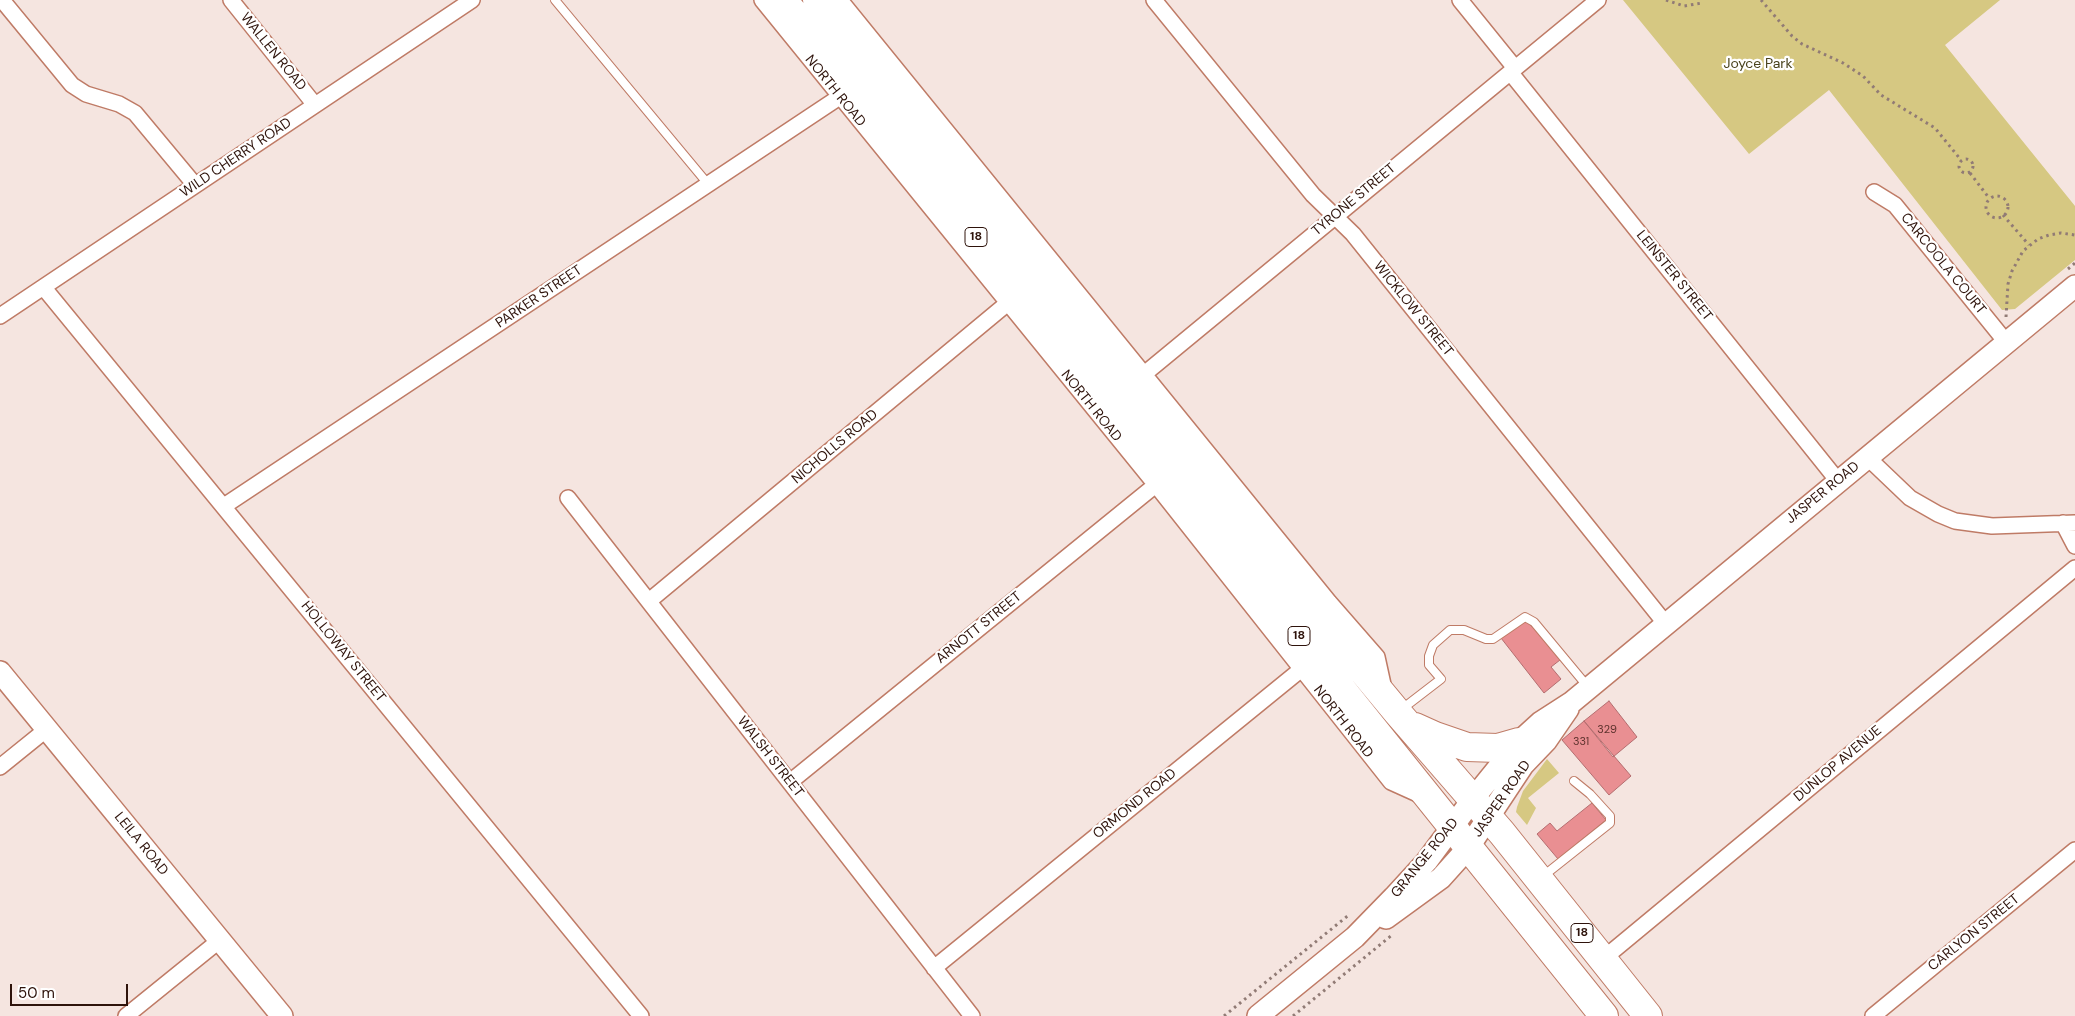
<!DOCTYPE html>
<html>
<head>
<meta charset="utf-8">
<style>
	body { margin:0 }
	#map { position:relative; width:2075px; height:1016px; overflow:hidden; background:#f5e5e0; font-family:"DM Sans",sans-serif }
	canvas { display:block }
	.scale { position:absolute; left:10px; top:984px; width:118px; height:22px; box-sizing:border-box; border:2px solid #2e130b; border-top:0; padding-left:6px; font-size:15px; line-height:18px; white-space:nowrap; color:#2e130b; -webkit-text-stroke:4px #fff; paint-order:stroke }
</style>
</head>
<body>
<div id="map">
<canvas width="2075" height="1016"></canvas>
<div class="scale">50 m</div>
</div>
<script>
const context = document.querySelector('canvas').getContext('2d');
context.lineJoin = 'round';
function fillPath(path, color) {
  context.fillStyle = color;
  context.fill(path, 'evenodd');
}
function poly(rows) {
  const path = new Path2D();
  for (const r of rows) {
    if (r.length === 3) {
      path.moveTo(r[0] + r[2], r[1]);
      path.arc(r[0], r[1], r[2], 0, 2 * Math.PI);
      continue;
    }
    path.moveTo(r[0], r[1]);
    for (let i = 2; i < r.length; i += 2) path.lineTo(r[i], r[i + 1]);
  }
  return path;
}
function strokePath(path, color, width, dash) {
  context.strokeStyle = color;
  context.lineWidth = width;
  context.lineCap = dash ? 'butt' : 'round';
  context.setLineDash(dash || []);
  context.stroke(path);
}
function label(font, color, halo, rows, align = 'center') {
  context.font = font + ' "DM Sans",sans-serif';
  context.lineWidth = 4.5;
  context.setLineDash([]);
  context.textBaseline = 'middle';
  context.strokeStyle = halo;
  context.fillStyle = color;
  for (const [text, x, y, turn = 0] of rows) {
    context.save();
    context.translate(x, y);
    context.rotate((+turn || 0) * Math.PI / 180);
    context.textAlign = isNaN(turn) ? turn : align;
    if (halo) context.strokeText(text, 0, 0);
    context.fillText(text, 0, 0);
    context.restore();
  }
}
fillPath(poly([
	[1623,0,2000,0,1945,45,2075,206,2075,260,2015,309,2002,310,1829,90,1749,154],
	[1547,759,1559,773,1528,798,1536,808,1527,825,1516,812,1517,807,1523,791]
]), '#d6c882');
const building = poly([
	[1524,620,1535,629,1560,660,1551,667,1561,679,1544,693,1501,638,1524,620],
	[1609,701,1637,737,1613,757,1584,721,1609,701],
	[1584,721,1631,776,1609,795,1562,740,1584,721],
	[1592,803,1606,820,1558,859,1537,834,1550,823,1557,831,1592,803]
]);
fillPath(building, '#e98f92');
strokePath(building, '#b46d6f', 1);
const lane = poly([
	[555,0,708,184],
	[1402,709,1441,679,1429,665,1429,656,1433,645,1450,630,1464,630,1486,639,1493,639,1525,617,1534,622,1588,687],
	[1542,877,1610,823,1610,816,1590,794,1574,781]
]);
const street = poly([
	[2,0,72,85,86,94,119,104,135,113,195,185],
	[231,0,315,105],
	[762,0,1156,485,1391,782,1422,796],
	[840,0,1329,602,1377,657,1384,689],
	[1154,0,1313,195,1353,234,1665,623],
	[1460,0,1515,68],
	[1510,72,1838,481],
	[1874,192,1895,205,2006,342],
	[44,288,641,1016],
	[0,316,472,0],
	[1137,380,1598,0],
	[1867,457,1910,498,1938,514,1955,521,1992,526,2075,523],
	[568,498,972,1016],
	[224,506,847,92],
	[2063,523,2075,546],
	[649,601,1015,297],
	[0,767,47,729],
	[790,782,1163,479],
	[1603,959,2075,568],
	[934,968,1309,663],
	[126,1016,220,940],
	[1873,1016,2075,850]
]);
const secondary = poly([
	[0,672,282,1016],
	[1386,918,1441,878,1468,848,1523,765,1546,741,1568,709],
	[1258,1016,1355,937,1394,897,1427,861,1473,799,1519,742,1541,722,1572,702,2075,286]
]);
const highway = poly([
	[783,0,1169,474,1604,1016],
	[817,0,1266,554,1397,712,1502,833,1648,1016],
	[1415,727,1435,736,1467,747,1498,748,1519,742]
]);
strokePath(lane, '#bf7b66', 10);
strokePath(street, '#bf7b66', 18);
strokePath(secondary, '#bf7b66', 24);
strokePath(highway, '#bf7b66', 30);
strokePath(poly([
	[1666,0,1684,6,1702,3],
	[1761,0,1792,36,1802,44,1843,63,1863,76,1881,95,1935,128,1961,160],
	[1966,166,7],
	[1970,173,1989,198],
	[1997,207,11],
	[2003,215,2029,245],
	[2068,269,2075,263],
	[2006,317,2008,284,2012,271,2023,251,2038,239,2049,235,2061,233,2075,235],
	[1224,1016,1350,914],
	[1293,1016,1392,935]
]), '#917b75', 3, [2.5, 4]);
strokePath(lane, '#fff', 8);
strokePath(street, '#fff', 15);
strokePath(secondary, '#fff', 21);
strokePath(highway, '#fff', 28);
label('11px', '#5d322d', null, [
	["329",1607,730],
	["331",1581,742]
]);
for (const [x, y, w] of [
	[976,237,22],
	[1299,636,22],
	[1582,933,22]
]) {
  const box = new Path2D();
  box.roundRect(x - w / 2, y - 9.5, w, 19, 4);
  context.fillStyle = '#fff';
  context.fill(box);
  strokePath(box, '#2e130b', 1);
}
label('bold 12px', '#2e130b', null, [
	["18",976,237],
	["18",1299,636],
	["18",1582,933]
]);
label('14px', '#2e130b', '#fff', [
	["WALLEN ROAD",273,52,51],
	["NORTH ROAD",835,91,51],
	["WILD CHERRY ROAD",236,158,-34],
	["TYRONE STREET",1354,200,-40],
	["CARCOOLA COURT",1943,264,51],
	["LEINSTER STREET",1674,276,51],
	["PARKER STREET",539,297,-34],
	["WICKLOW STREET",1413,309,51],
	["NORTH ROAD",1091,406,51],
	["NICHOLLS ROAD",835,447,-40],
	["JASPER ROAD",1823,493,-39],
	["ARNOTT STREET",979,628,-39],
	["HOLLOWAY STREET",343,652,51],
	["NORTH ROAD",1343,722,52],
	["WALSH STREET",770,757,52],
	["DUNLOP AVENUE",1838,764,-40],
	["JASPER ROAD",1502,799,-55],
	["ORMOND ROAD",1135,804,-39],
	["LEILA ROAD",141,844,51],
	["GRANGE ROAD",1425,858,-51],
	["CARLYON STREET",1974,933,-39]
]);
label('14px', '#49421c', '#fff', [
	["Joyce Park",1758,64]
]);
</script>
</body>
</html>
